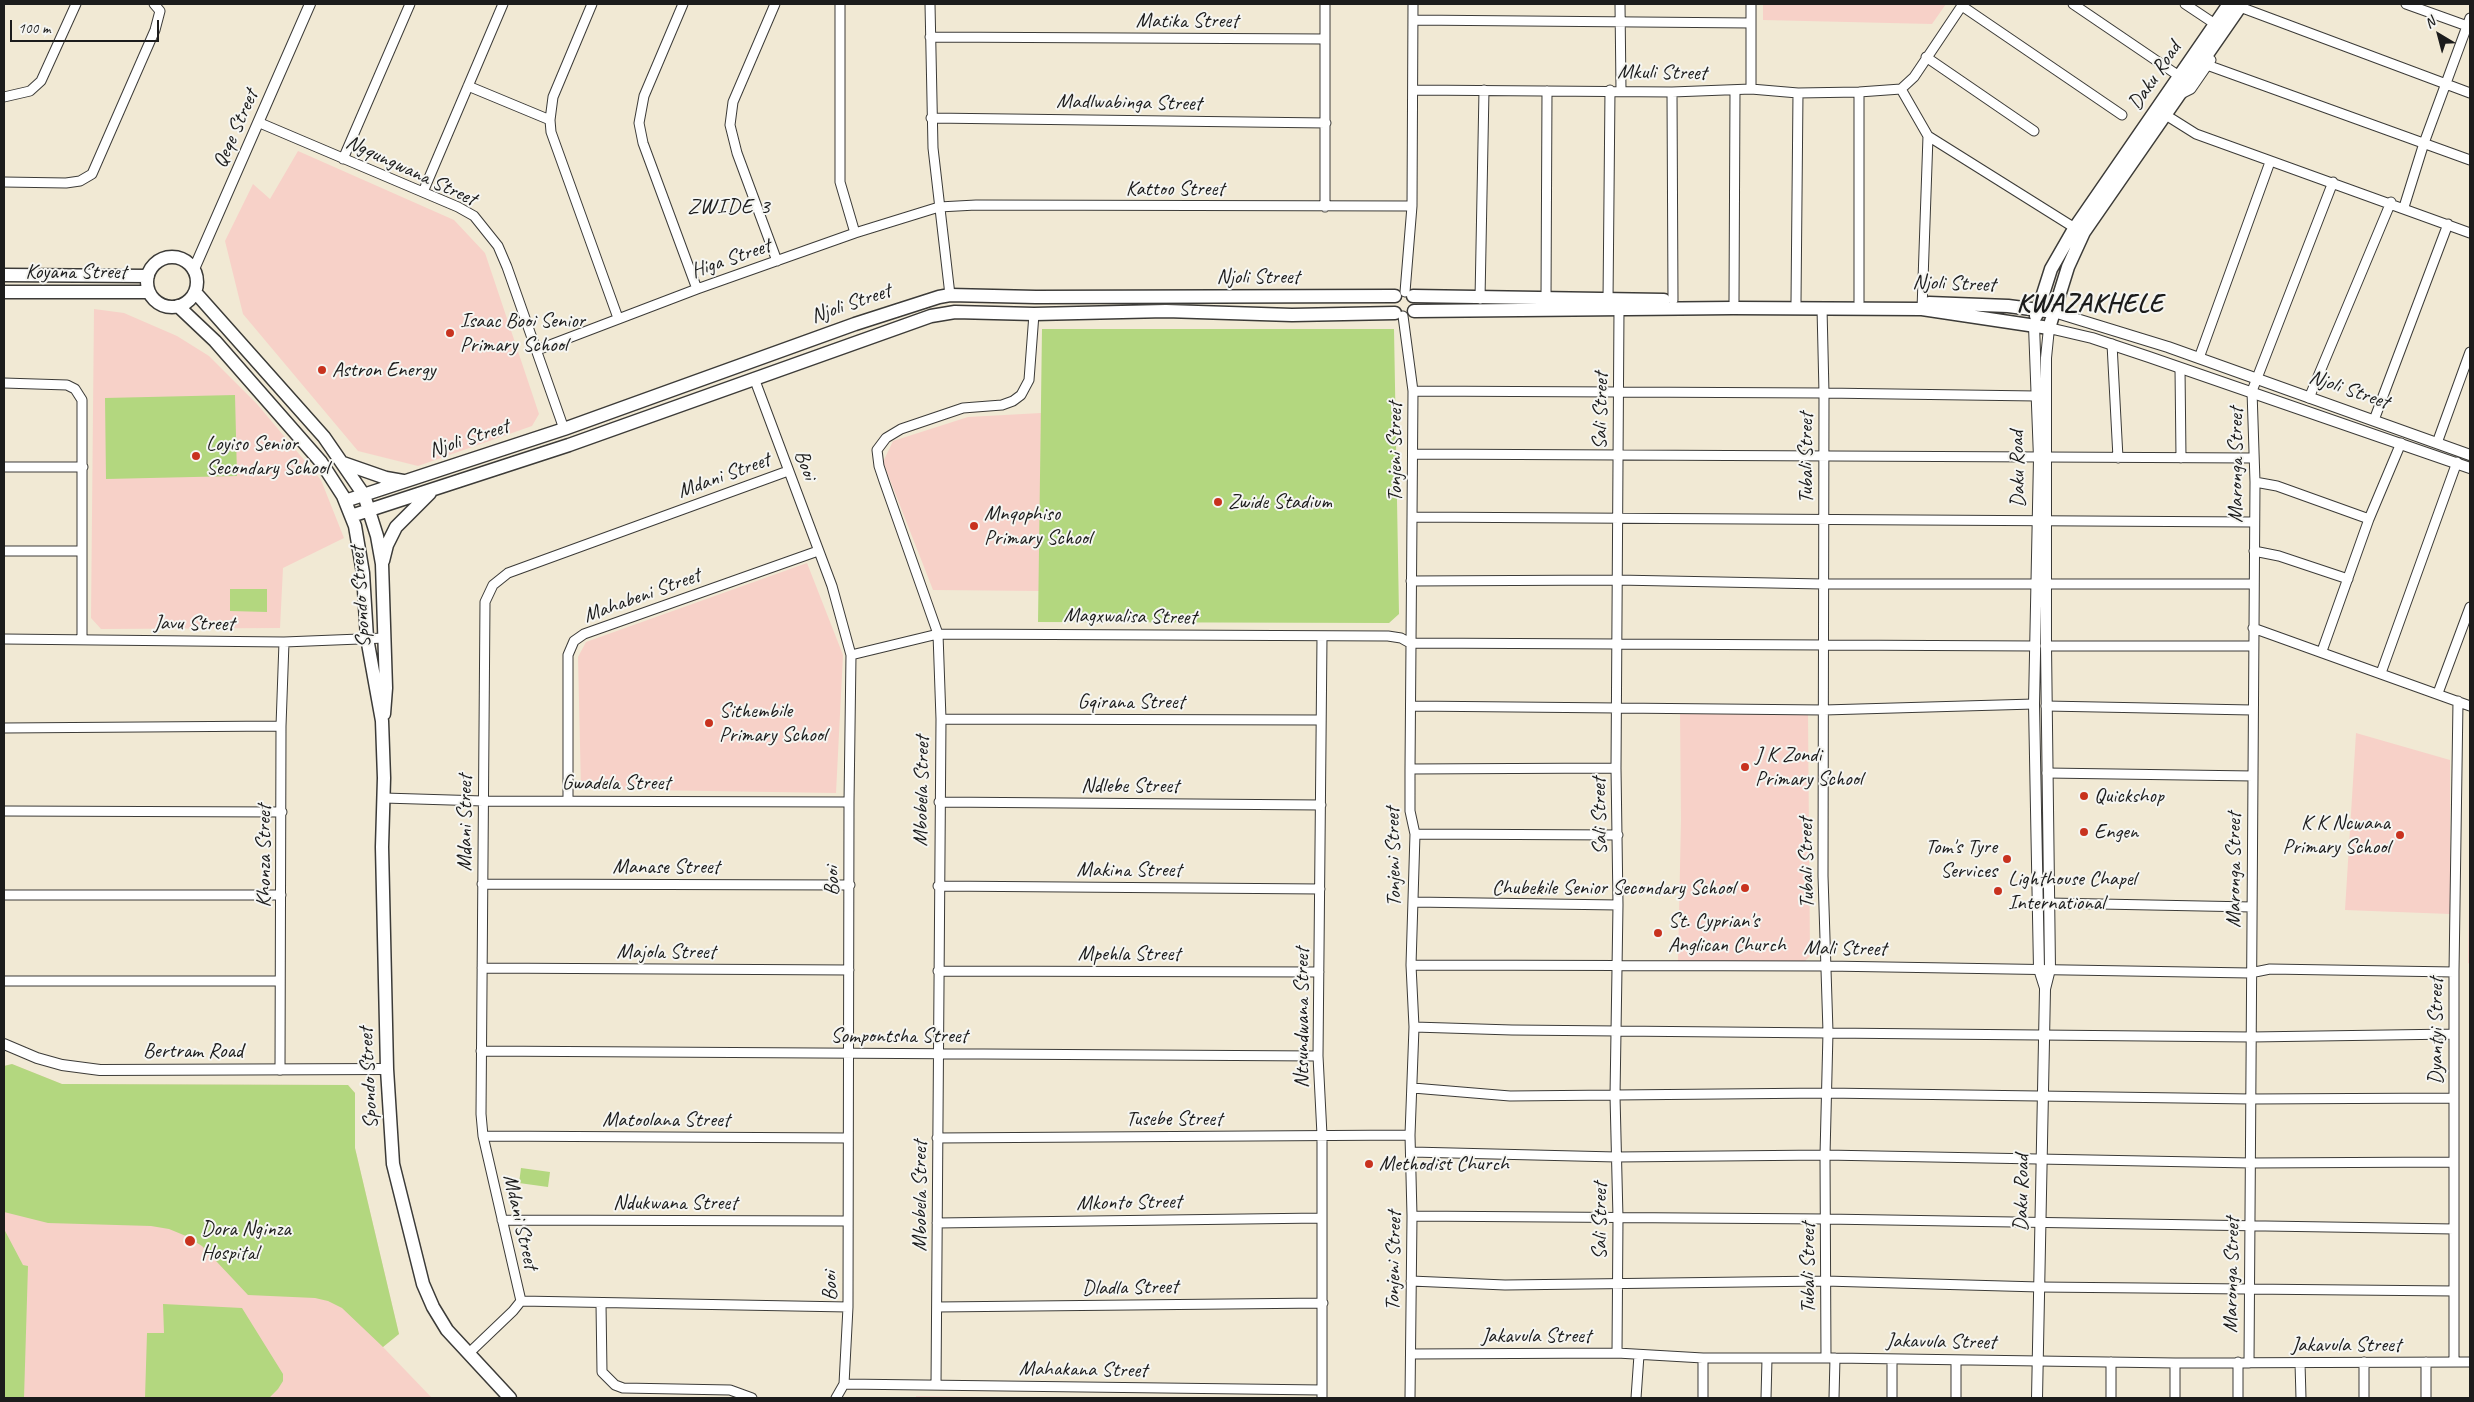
<!DOCTYPE html>
<html>
<head>
<meta charset="utf-8">
<style>
	body { margin:0 }
	#map { position:relative; width:2474px; height:1402px; overflow:hidden; background:#f1e9d4; font-family:Caveat,sans-serif }
	canvas { display:block }
	.frame { position:absolute; inset:0; border:5px solid #1c1c1c; pointer-events:none }
	.north { position:absolute; left:2414px; top:10px; width:50px; height:50px; -webkit-text-stroke:4px #f6f6f2; paint-order:stroke; rotate:323deg; font-size:14px; font-weight:700; line-height:20px; text-align:center; color:#1c1c1c }
	.north::after { content:''; display:block; margin:auto; width:18px; height:22px; background:#1c1c1c; clip-path:polygon(50% 0,100% 100%,50% 72%,0 100%) }
	.scale { position:absolute; left:10px; top:20px; width:149px; height:22px; box-sizing:border-box; border:2px solid #1c1c1c; border-top:0; padding-left:6px; font-size:15px; line-height:18px; white-space:nowrap; color:#1c1c1c; -webkit-text-stroke:4px #f6f6f2; paint-order:stroke }
</style>
</head>
<body>
<div id="map">
<canvas width="2474" height="1402"></canvas>
<div class="frame"></div>
<div class="north">N</div>
<div class="scale">100 m</div>
</div>
<script>
const context = document.querySelector('canvas').getContext('2d');
context.lineJoin = 'round';
function fillPath(path, color) {
  context.fillStyle = color;
  context.fill(path, 'evenodd');
}
function poly(rows) {
  const path = new Path2D();
  for (const r of rows) {
    if (r.length === 3) {
      path.moveTo(r[0] + r[2], r[1]);
      path.arc(r[0], r[1], r[2], 0, 2 * Math.PI);
      continue;
    }
    path.moveTo(r[0], r[1]);
    for (let i = 2; i < r.length; i += 2) path.lineTo(r[i], r[i + 1]);
  }
  return path;
}
function strokePath(path, color, width, dash) {
  context.strokeStyle = color;
  context.lineWidth = width;
  context.lineCap = dash ? 'butt' : 'round';
  context.setLineDash(dash || []);
  context.stroke(path);
}
function label(font, color, halo, rows, align = 'center') {
  context.font = font + ' Caveat,sans-serif';
  context.lineWidth = 4;
  context.setLineDash([]);
  context.textBaseline = 'middle';
  context.strokeStyle = halo;
  context.fillStyle = color;
  for (const [text, x, y, turn = 0] of rows) {
    context.save();
    context.translate(x, y);
    context.rotate((+turn || 0) * Math.PI / 180);
    context.textAlign = isNaN(turn) ? turn : align;
    if (halo) context.strokeText(text, 0, 0);
    context.fillText(text, 0, 0);
    context.restore();
  }
}
fillPath(poly([
	[1763,4,1946,4,1932,24,1763,20],
	[298,151,454,220,485,253,539,414,532,426,418,466,358,451,243,314,225,241,253,184,270,199],
	[94,309,124,313,177,336,209,356,257,404,321,480,344,538,283,568,280,628,101,629,91,618],
	[1041,413,1039,591,933,590,883,462,893,441,968,417],
	[807,563,843,655,836,793,581,789,578,657,586,642],
	[1680,712,1808,714,1810,956,1802,964,1678,961,1681,820],
	[2356,733,2450,760,2450,914,2345,910],
	[2470,850,2470,964,2468,963],
	[12,1064,62,1084,348,1085,355,1093,355,1148,399,1334,383,1347,432,1398,4,1398,4,1066],
	[916,1396,1043,1398,916,1398]
]), '#f7d1c8');
fillPath(poly([
	[1042,329,1394,329,1399,614,1389,623,1038,622],
	[235,395,237,476,106,479,105,398],
	[230,589,267,589,267,612,230,611],
	[12,1064,62,1084,348,1085,355,1093,355,1148,399,1334,383,1347,342,1308,328,1301,315,1298,248,1295,202,1246,186,1236,169,1229,151,1226,48,1223,4,1212,4,1066],
	[521,1168,550,1172,548,1187,519,1183],
	[4,1229,23,1265,28,1266,24,1398,4,1398],
	[163,1304,242,1308,283,1374,283,1381,278,1389,269,1398,145,1398,147,1333,164,1333]
]), '#b3d77f');
const minor = poly([
	[592,4,553,97,550,120,551,132,618,318],
	[683,4,644,96,639,123,643,143,697,289],
	[775,4,733,102,730,125,737,153,777,261],
	[840,4,840,182,855,233],
	[930,4,933,148,950,295],
	[1620,4,1621,90],
	[2073,4,2179,76],
	[2185,4,2215,24],
	[2406,4,2470,27],
	[1962,6,2122,115],
	[2240,7,2470,93],
	[1413,20,1751,23],
	[930,37,1325,39],
	[1926,57,2034,131],
	[2207,65,2470,160],
	[468,86,550,120],
	[1751,89,1751,4],
	[1901,89,1928,136,1922,309],
	[1414,90,1672,92,1751,89,1798,93,1859,92,1901,89,1914,77,1963,4],
	[1672,92,1673,300],
	[2181,94,2191,89,2211,60],
	[4,97,30,91,41,81,76,4],
	[2161,112,2196,134,2470,233],
	[931,118,1326,123],
	[260,123,458,207,474,216,498,246,507,267,564,429],
	[1928,136,2078,230],
	[343,159,410,4],
	[4,182,66,183,80,181,92,174,155,30,160,11,154,4],
	[423,192,503,4],
	[1325,207,1325,4],
	[2404,207,2424,143,2470,18],
	[1405,292,1412,206,1413,4],
	[1480,299,1484,90],
	[1546,299,1547,91],
	[1608,301,1610,90],
	[1734,301,1735,91],
	[1796,302,1798,93],
	[1859,302,1859,92],
	[1822,308,1824,393,1823,876,1828,1032,1825,1155,1826,1358],
	[1403,316,1413,391,1410,769,1410,811,1415,834,1411,965,1414,1027,1410,1135,1412,1216,1410,1398],
	[2112,344,2118,458],
	[537,350,697,289,855,233,939,207,976,205,1412,206],
	[2199,358,2270,162],
	[2180,368,2181,458],
	[754,378,832,586,851,655,849,802,848,1307,844,1384,836,1398],
	[4,383,67,385,75,389,82,400,82,640],
	[1413,391,1824,393,2036,396],
	[2309,398,2391,202],
	[2374,420,2448,224],
	[2437,443,2470,352],
	[1413,454,2253,458],
	[4,467,83,467],
	[2255,482,2277,486,2369,519],
	[1413,517,2253,522],
	[4,551,82,551],
	[2254,551,2279,556,2348,579],
	[1411,581,1617,580,1823,584,2037,584],
	[2047,584,2253,584],
	[2253,628,2470,706],
	[4,639,284,642,385,638],
	[2046,646,2252,646],
	[2322,651,2369,519,2401,443],
	[851,655,938,634,1388,636,1401,638,1410,643,2036,646],
	[2381,673,2457,462],
	[2438,693,2470,607],
	[1411,706,1824,710,2034,704],
	[2046,706,2252,710],
	[941,719,1320,720],
	[4,728,281,726],
	[1410,769,1616,768],
	[2047,773,2253,776],
	[384,798,483,801,849,802],
	[568,801,568,655,574,641,584,634,818,551],
	[939,802,1321,805],
	[4,811,282,812],
	[1415,834,1618,835],
	[482,884,850,885],
	[938,886,1320,889],
	[4,895,281,895],
	[1413,902,1618,905],
	[2050,903,2252,907],
	[1411,965,1827,966,2250,973,2270,969,2454,972],
	[482,968,849,970],
	[938,971,1319,972],
	[4,981,280,981],
	[1414,1027,1512,1030,2251,1037,2454,1034],
	[481,1051,1318,1056],
	[280,1070,281,726,284,642],
	[1413,1088,1510,1096,1826,1093,2251,1099,2454,1098],
	[483,1136,848,1138],
	[937,1138,1410,1135],
	[1412,1152,1616,1157,1825,1155,2251,1163,2454,1162],
	[1412,1216,1825,1219,2454,1229],
	[502,1220,848,1221],
	[937,1223,1321,1218],
	[1411,1281,1505,1285,1825,1281,2039,1287,2454,1291],
	[521,1301,848,1307],
	[601,1304,602,1372,615,1385,623,1388,730,1390,752,1398],
	[937,1307,1323,1303],
	[1617,1353,1618,1218,1615,1096,1618,905,1616,768,1619,309],
	[468,1354,513,1311,521,1301,483,1136,481,1114,485,602,493,585,508,573,788,471],
	[1411,1354,1617,1353,1703,1358,1835,1358,2175,1363,2470,1362],
	[2454,1361,2454,972,2458,701],
	[2426,1362,2426,1398],
	[2249,1363,2255,482,2252,391,2333,182],
	[2300,1363,2301,1398],
	[844,1384,1322,1390],
	[936,1385,941,719,938,634,884,481,879,466,877,450,886,438,901,429,963,408,1002,405,1013,401,1021,395,1029,380,1034,314],
	[1322,1398,1322,1135,1318,1056,1322,637],
	[1636,1398,1639,1355],
	[1703,1398,1703,1358],
	[1766,1398,1767,1359],
	[1834,1398,1835,1358],
	[1892,1398,1892,1359],
	[1956,1398,1956,1361],
	[2111,1398,2111,1362],
	[2175,1398,2175,1363],
	[2238,1398,2238,1362],
	[2364,1398,2364,1362]
]);
const tertiary = poly([
	[194,269,310,4],
	[2054,312,2168,347,2470,455],
	[2034,326,2039,458,2034,704,2039,969,2045,988],
	[4,1044,37,1058,62,1065,100,1070,387,1069],
	[2037,1398,2045,989,2050,969,2046,646,2046,358,2049,328,2092,338,2149,357,2470,468]
]);
const secondary = poly([
	[172,282,25],
	[4,275,148,276],
	[4,292,149,292],
	[195,292,324,437,364,495,377,536,382,564,386,688,384,714],
	[1413,296,1664,300],
	[1929,303,2008,306,2054,312],
	[178,306,215,341,321,462,343,496,355,526,363,573,367,638,382,721,384,778,382,847,387,1069,393,1164,423,1284,433,1307,447,1330,510,1398],
	[1414,311,1733,308,1922,309,2049,328,2068,267,2084,232,2242,4],
	[2036,316,2051,269,2074,229,2229,4],
	[343,463,386,478,403,481],
	[345,501,564,429,855,324,939,297,950,295,1036,297,1395,296],
	[351,516,569,445,931,316,955,312,1034,314,1166,311,1292,315,1395,313],
	[383,561,387,545,396,527,430,493]
]);
strokePath(minor, '#3c3b38', 11);
strokePath(tertiary, '#3c3b38', 12);
strokePath(secondary, '#3c3b38', 15);
strokePath(minor, '#fff', 9);
strokePath(tertiary, '#fff', 10);
strokePath(secondary, '#fff', 12);
for (const [x, y, r, color] of [
	[450,333,5,"#c8321e"],
	[322,370,5,"#c8321e"],
	[196,456,5,"#c8321e"],
	[1218,502,5,"#c8321e"],
	[974,526,5,"#c8321e"],
	[709,723,5,"#c8321e"],
	[1745,767,5,"#c8321e"],
	[2084,796,5,"#c8321e"],
	[2084,832,5,"#c8321e"],
	[2400,835,5,"#c8321e"],
	[2007,859,5,"#c8321e"],
	[1745,888,5,"#c8321e"],
	[1998,891,5,"#c8321e"],
	[1658,933,5,"#c8321e"],
	[1369,1164,5,"#c8321e"],
	[190,1241,6,"#c8321e"]
]) {
  const dot = new Path2D();
  dot.arc(x, y, r, 0, 2 * Math.PI);
  context.fillStyle = color;
  context.fill(dot);
  strokePath(dot, '#f6f6f2', 2);
}
label('21px', '#1c1c1c', '#f6f6f2', [
	["Matika Street",1187,21],
	["Mkuli Street",1662,73,1],
	["Daku Road",2155,76,-56],
	["Madlwabinga Street",1129,103,1],
	["Qeqe Street",236,129,-66],
	["Ngqungwana Street",411,171,25],
	["Kattoo Street",1175,189],
	["Higa Street",731,259,-19],
	["Koyana Street",76,272],
	["Njoli Street",1258,277],
	["Njoli Street",1954,284,2],
	["Njoli Street",851,304,-19],
	["Njoli Street",2349,390,19],
	["Sali Street",1601,411,-89],
	["Njoli Street",469,439,-18],
	["Tonjeni Street",1395,452,-90],
	["Tubali Street",1806,458,-90],
	["Booi",805,465,70],
	["Maronga Street",2236,465,-90],
	["Daku Road",2018,469,-91],
	["Mdani Street",724,476,-20],
	["Mahabeni Street",642,596,-20],
	["Spondo Street",361,597,-94],
	["Magxwalisa Street",1130,617,1],
	["Javu Street",194,624,1],
	["Gqirana Street",1131,702],
	["Gwadela Street",616,783],
	["Ndlebe Street",1130,786],
	["Mbobela Street",922,791,-89],
	["Sali Street",1600,816,-91],
	["Mdani Street",465,823,-90],
	["Khonza Street",264,856,-90],
	["Tonjeni Street",1394,857,-91],
	["Tubali Street",1807,863,-91],
	["Manase Street",666,867],
	["Makina Street",1129,870],
	["Maronga Street",2234,870,-90],
	["Booi",832,881,-90],
	["Mali Street",1845,949,1],
	["Majola Street",666,952],
	["Mpehla Street",1129,954],
	["Ntsundwana Street",1302,1018,-90],
	["Dyantyi Street",2436,1031,-90],
	["Sompontsha Street",899,1036],
	["Bertram Road",193,1051],
	["Spondo Street",369,1078,-93],
	["Tusebe Street",1174,1119],
	["Matoolana Street",666,1120],
	["Daku Road",2022,1193,-89],
	["Mbobela Street",920,1196,-90],
	["Ndukwana Street",675,1203],
	["Mkonto Street",1129,1203,-1],
	["Sali Street",1600,1221,-90],
	["Mdani Street",520,1222,77],
	["Tonjeni Street",1394,1261,-89],
	["Tubali Street",1808,1268,-90],
	["Maronga Street",2232,1275,-89],
	["Booi",830,1286,-90],
	["Dladla Street",1130,1288,-1],
	["Jakavula Street",1536,1336],
	["Jakavula Street",1941,1342,1],
	["Jakavula Street",2346,1345],
	["Mahakana Street",1083,1370,1]
]);
label('21px', '#1c1c1c', '#f6f6f2', [
	["Isaac Booi Senior",460,321],
	["Primary School",460,345],
	["Astron Energy",332,370],
	["Loyiso Senior",206,444],
	["Secondary School",206,468],
	["Zwide Stadium",1228,502],
	["Mnqophiso",984,514],
	["Primary School",984,538],
	["Sithembile",719,711],
	["Primary School",719,735],
	["J K Zondi",1755,755],
	["Primary School",1755,779],
	["Quickshop",2094,796],
	["K K Ncwana",2390,823,"right"],
	["Primary School",2390,847,"right"],
	["Engen",2094,832],
	["Tom's Tyre",1997,847,"right"],
	["Services",1997,871,"right"],
	["Lighthouse Chapel",2008,879],
	["International",2008,903],
	["Chubekile Senior Secondary School",1735,888,"right"],
	["St. Cyprian's",1668,921],
	["Anglican Church",1668,945],
	["Methodist Church",1379,1164],
	["Dora Nginza",201,1229],
	["Hospital",201,1253]
], 'left');
context.letterSpacing = '1px';
label('22px', '#1c1c1c', '#f6f6f2', [
	["ZWIDE 3",729,207]
]);
context.letterSpacing = '0px';
context.letterSpacing = '1px';
label('bold 26px', '#1c1c1c', '#f6f6f2', [
	["KWAZAKHELE",2090,304]
]);
context.letterSpacing = '0px';
</script>
</body>
</html>
